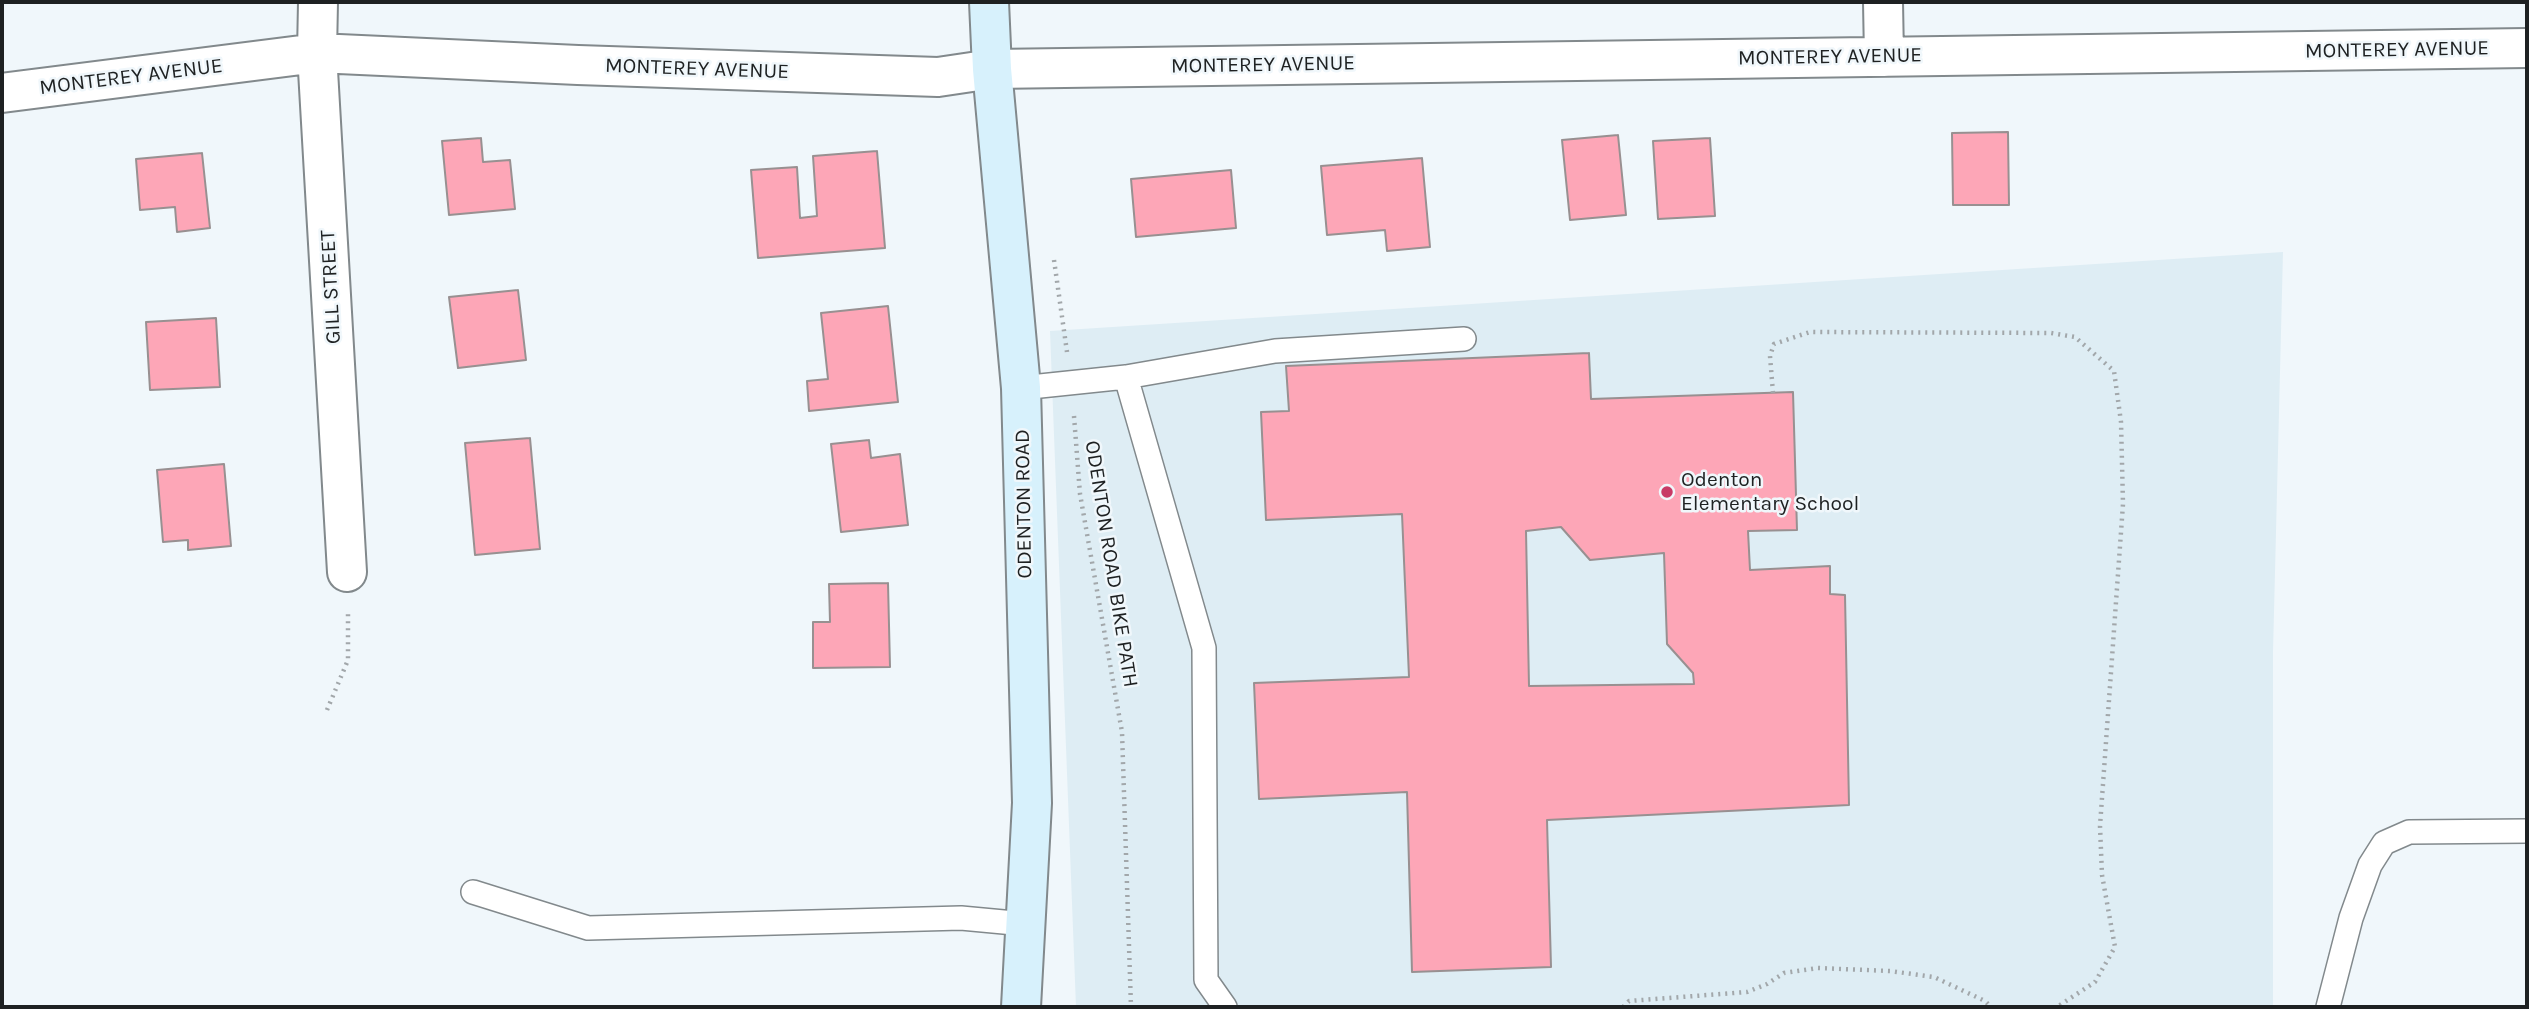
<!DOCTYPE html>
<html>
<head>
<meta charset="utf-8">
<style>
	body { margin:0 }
	#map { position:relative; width:2529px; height:1009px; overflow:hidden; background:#f0f7fb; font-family:Karla,sans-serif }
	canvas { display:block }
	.frame { position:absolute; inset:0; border:4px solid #1e2122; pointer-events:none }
</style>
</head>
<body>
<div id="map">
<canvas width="2529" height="1009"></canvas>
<div class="frame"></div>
</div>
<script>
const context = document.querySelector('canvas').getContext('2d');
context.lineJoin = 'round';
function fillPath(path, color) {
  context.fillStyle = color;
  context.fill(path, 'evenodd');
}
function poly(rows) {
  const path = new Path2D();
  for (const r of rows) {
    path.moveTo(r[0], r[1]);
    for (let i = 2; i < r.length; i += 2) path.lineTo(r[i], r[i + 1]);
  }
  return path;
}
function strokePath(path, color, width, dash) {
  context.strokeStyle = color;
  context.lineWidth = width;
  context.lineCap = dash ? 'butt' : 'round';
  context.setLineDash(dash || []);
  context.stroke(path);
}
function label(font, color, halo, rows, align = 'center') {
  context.font = font + ' Karla,sans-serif';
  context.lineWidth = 5;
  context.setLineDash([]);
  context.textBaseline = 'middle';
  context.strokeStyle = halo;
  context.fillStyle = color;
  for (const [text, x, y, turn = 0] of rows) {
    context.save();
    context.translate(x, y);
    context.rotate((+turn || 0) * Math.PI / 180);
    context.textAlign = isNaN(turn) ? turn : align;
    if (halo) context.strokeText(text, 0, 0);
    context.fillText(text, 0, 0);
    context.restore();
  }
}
fillPath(poly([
	[2283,252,2273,652,2273,1007,1076,1007,1050,331]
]), '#deedf4');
const building = poly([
	[2008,132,2009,205,1953,205,1952,133,2008,132],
	[1618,135,1626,215,1570,220,1562,140,1618,135],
	[481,138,483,162,510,160,515,209,449,215,442,141,481,138],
	[1710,138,1715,216,1658,219,1653,141,1710,138],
	[877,151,885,248,758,258,751,170,797,167,800,218,817,216,813,156,877,151],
	[202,153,210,228,177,232,175,207,140,210,136,159,202,153],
	[1422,158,1430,247,1387,251,1385,230,1327,235,1321,166,1422,158],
	[1231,170,1236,228,1136,237,1131,179,1231,170],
	[518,290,526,360,458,368,449,297,518,290],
	[888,306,898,402,809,411,807,381,828,379,821,313,888,306],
	[216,318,220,387,150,390,146,322,216,318],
	[1589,353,1591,399,1793,392,1797,530,1748,531,1750,570,1830,566,1830,594,1845,595,1849,805,1547,820,1551,967,1412,972,1407,792,1259,799,1254,683,1409,677,1402,514,1266,520,1261,412,1289,411,1286,366,1589,353],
	[1561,527,1590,560,1664,553,1667,644,1693,673,1694,684,1529,686,1526,531,1561,527],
	[530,438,540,549,475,555,465,443,530,438],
	[869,440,871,458,900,454,908,525,841,532,831,444,869,440],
	[224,464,231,546,188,550,188,540,163,542,157,470,224,464],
	[888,583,890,667,813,668,813,622,830,622,829,584,888,583]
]);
fillPath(building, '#fda6b7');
strokePath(building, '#989091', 2);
const lane = poly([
	[1126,377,1204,648,1206,980,1225,1007],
	[1021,388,1126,377,1275,351,1464,339],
	[473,892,588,928,961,918,1025,924],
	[2328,1007,2351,918,2370,865,2384,843,2409,832,2527,831]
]);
const street = poly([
	[318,2,317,53,347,572],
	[1883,2,1884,57],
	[2,93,317,53,578,65,938,77,992,69,2527,48]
]);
const secondary = poly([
	[989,2,992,69,1021,388,1032,803,1021,1007]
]);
strokePath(lane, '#82898c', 26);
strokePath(street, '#82898c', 42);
strokePath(secondary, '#82898c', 42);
strokePath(poly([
	[1054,260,1067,352],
	[1773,393,1770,356,1774,344,1810,332,2051,333,2075,337,2114,371,2121,422,2123,504,2100,826,2102,875,2115,947,2095,982,2057,1007],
	[1074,416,1080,494,1122,732,1131,1007],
	[327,710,348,660,348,611],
	[1623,1007,1629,1001,1747,992,1767,984,1784,973,1818,968,1890,971,1934,977,1985,1001,1991,1007]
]), '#a2a7aa', 4.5, [2, 5]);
strokePath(lane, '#fff', 23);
strokePath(street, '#fff', 38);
strokePath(secondary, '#d7f1fc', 38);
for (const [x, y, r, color] of [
	[1667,492,7,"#c83a66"]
]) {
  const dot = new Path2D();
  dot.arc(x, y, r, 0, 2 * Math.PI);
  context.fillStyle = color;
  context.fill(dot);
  strokePath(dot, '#f0f7fb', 2.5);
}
label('21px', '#1e2122', '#f0f7fb', [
	["MONTEREY AVENUE",2397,50,-1],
	["MONTEREY AVENUE",1830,57,-1],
	["MONTEREY AVENUE",1263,65,-1],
	["MONTEREY AVENUE",697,69,2],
	["MONTEREY AVENUE",131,77,-7],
	["GILL STREET",331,287,-93],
	["ODENTON ROAD",1024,504,-91],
	["ODENTON ROAD BIKE PATH",1111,564,81]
]);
label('21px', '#1e2122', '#f0f7fb', [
	["Odenton",1681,480],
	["Elementary School",1681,504]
], 'left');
</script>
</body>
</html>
